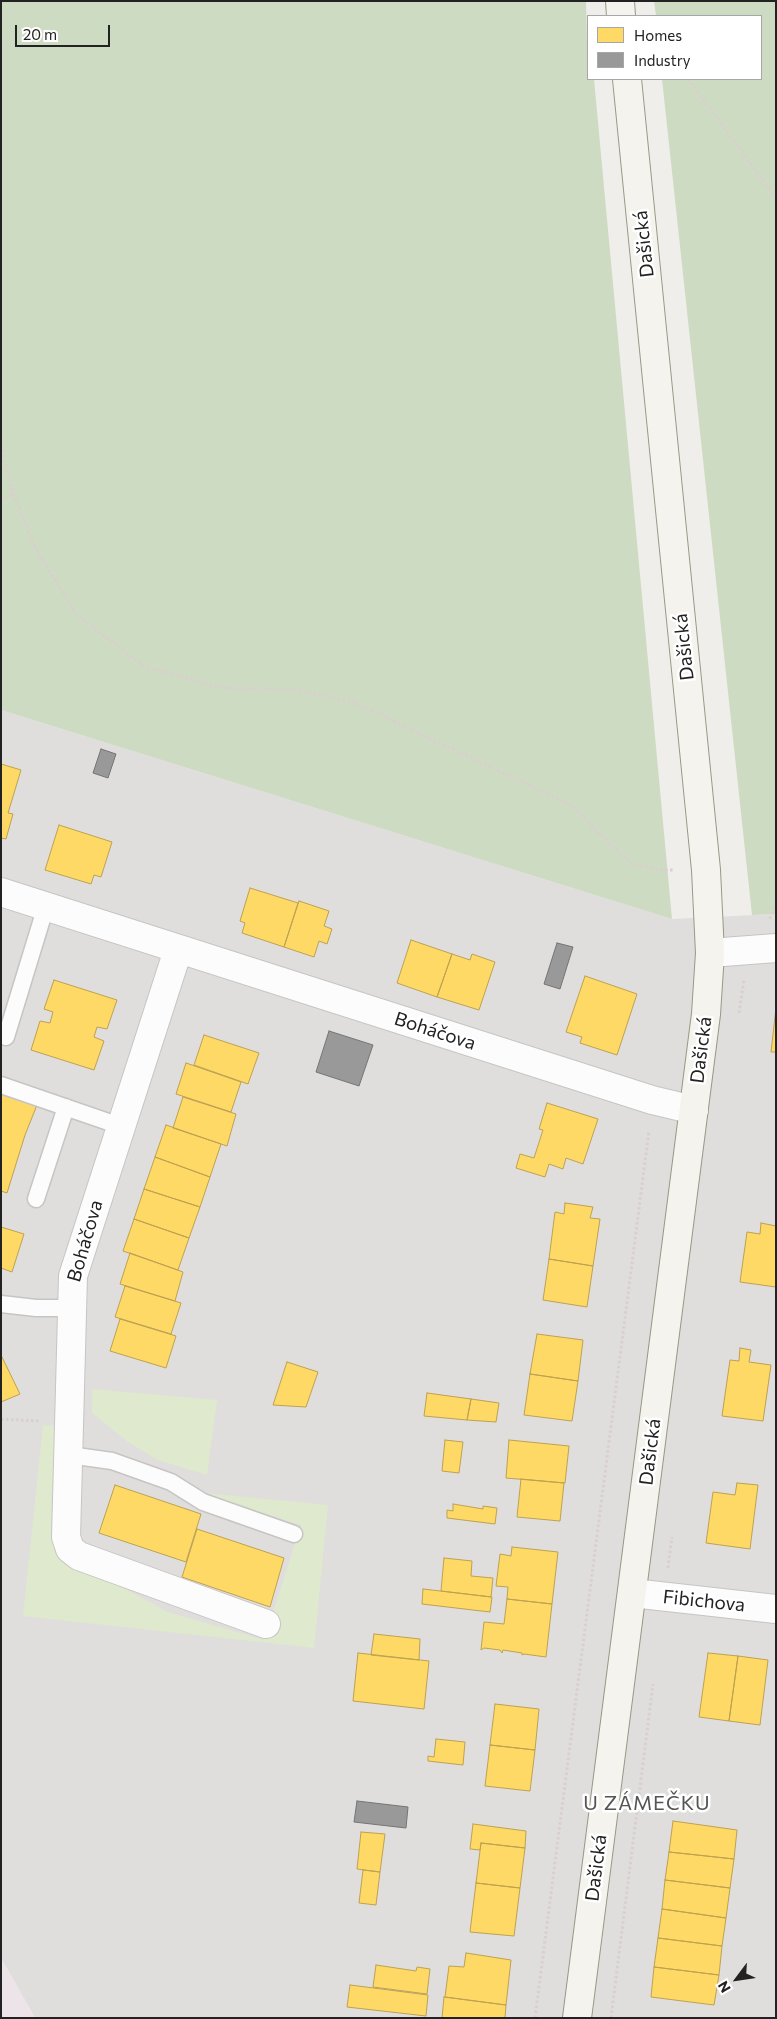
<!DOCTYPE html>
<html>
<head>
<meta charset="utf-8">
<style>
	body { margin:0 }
	#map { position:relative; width:777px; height:2019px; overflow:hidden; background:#f0eeeb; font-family:Commissioner,sans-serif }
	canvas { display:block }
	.frame { position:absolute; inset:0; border:2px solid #222; pointer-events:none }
	.legend { position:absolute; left:587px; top:15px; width:175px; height:65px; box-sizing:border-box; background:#fff; border:1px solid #a7a7a7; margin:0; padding:6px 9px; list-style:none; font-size:15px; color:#222 }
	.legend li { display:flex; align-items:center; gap:10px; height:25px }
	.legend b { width:25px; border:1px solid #a7a7a7 }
	.north { position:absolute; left:712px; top:1954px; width:50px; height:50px; -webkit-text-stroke:4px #fff; paint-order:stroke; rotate:239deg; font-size:14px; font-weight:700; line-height:20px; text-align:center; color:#222 }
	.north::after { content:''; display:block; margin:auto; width:18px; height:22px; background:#222; clip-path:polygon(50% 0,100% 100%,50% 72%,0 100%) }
	.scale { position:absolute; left:15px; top:25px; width:95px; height:22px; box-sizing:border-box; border:2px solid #222; border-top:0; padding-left:6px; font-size:15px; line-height:18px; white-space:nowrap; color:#222; -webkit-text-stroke:4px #fff; paint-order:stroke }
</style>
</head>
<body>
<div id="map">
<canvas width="777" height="2019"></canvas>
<div class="frame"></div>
<ul class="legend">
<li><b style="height:14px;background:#ffd966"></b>Homes</li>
<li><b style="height:14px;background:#999"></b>Industry</li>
</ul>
<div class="north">N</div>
<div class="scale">20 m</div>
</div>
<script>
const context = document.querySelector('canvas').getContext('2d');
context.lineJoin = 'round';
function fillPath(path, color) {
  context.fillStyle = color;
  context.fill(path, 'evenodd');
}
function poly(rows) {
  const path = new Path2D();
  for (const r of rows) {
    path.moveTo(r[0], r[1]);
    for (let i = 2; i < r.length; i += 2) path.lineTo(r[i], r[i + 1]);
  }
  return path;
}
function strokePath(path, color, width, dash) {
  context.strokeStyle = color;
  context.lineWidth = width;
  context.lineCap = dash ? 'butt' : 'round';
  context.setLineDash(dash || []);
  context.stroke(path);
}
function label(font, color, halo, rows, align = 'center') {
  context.font = font + ' Commissioner,sans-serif';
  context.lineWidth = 5;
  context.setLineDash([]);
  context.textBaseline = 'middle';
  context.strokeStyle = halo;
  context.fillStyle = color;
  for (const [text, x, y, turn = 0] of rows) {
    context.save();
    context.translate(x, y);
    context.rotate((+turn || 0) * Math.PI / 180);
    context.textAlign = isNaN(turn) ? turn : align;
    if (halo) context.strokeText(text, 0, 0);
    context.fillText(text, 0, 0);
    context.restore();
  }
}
fillPath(poly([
	[1,710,672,919,776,914,776,2018,35,2018,1,1958]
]), '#dfdedc');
fillPath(poly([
	[1,1958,35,2018,1,2018]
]), '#ece4e9');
fillPath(poly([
	[92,1389,217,1400,207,1475,158,1460,128,1442,92,1413],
	[43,1425,65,1426,55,1465,59,1558,86,1568,168,1612,264,1640,301,1525,205,1495,204,1493,328,1505,314,1648,23,1616]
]), '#dfe9ce');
fillPath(poly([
	[1,1,586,1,588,79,594,79,672,919,1,710],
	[654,1,776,1,776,914,752,915,662,79,761,79,761,16,656,16]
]), '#cedbc3');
const homes = poly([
	[1,764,21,770,8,813,13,814,6,839,1,838,1,764],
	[59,825,112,842,101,877,94,875,91,884,45,870,59,825],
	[250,888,298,903,284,947,242,933,245,923,240,921,250,888],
	[299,901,329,911,324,926,332,929,327,944,319,941,314,957,284,947,299,901],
	[411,940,452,954,437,997,397,983,411,940],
	[452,954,470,960,472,954,495,962,479,1010,437,997,452,954],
	[585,976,637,994,617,1055,580,1043,582,1037,566,1032,585,976],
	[54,980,117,1000,107,1029,97,1027,94,1037,104,1041,94,1070,31,1050,40,1021,50,1023,53,1012,44,1009,54,980],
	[776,1008,776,1061,776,1052,771,1052,776,1008],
	[204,1035,259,1053,248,1084,194,1065,204,1035],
	[186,1063,241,1082,231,1112,176,1094,186,1063],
	[1,1093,37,1105,25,1135,7,1193,1,1191,1,1093],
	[183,1097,236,1114,227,1146,173,1128,183,1097],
	[547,1103,598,1119,583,1164,566,1158,563,1169,549,1164,545,1177,516,1168,520,1154,534,1158,543,1130,539,1129,547,1103],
	[166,1125,221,1144,210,1177,155,1157,166,1125],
	[155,1157,210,1177,200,1207,144,1189,155,1157],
	[144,1189,200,1207,189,1238,134,1219,144,1189],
	[565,1203,593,1207,590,1218,600,1219,593,1266,549,1259,555,1212,564,1214,565,1203],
	[134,1219,189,1238,178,1270,123,1251,134,1219],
	[761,1223,776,1226,776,1287,740,1282,747,1232,760,1234,761,1223],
	[1,1227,24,1234,12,1272,1,1268,1,1227],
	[130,1253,183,1272,175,1301,120,1284,130,1253],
	[549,1259,593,1266,587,1307,543,1300,549,1259],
	[125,1286,181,1303,171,1334,115,1317,125,1286],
	[120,1319,176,1336,166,1368,110,1351,120,1319],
	[537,1334,583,1340,578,1381,530,1374,537,1334],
	[740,1348,751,1350,749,1362,771,1365,763,1421,722,1416,730,1360,739,1361,740,1348],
	[1,1355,20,1394,1,1402,1,1355],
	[287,1362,318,1372,306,1407,273,1405,287,1362],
	[530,1374,578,1381,572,1421,524,1415,530,1374],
	[427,1393,471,1399,467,1420,424,1416,427,1393],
	[471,1399,499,1403,496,1422,467,1420,471,1399],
	[445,1440,463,1442,459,1473,442,1471,445,1440],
	[509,1440,569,1446,565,1483,506,1478,509,1440],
	[521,1479,564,1483,560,1521,517,1517,521,1479],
	[737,1483,758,1485,750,1549,706,1543,713,1492,735,1495,737,1483],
	[115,1485,201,1514,186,1562,99,1533,115,1485],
	[453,1504,483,1509,483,1506,497,1508,495,1524,447,1518,447,1510,453,1511,453,1504],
	[197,1529,284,1558,270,1607,182,1577,197,1529],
	[512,1547,558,1552,552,1604,507,1599,508,1587,496,1586,500,1554,511,1556,512,1547],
	[444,1558,472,1561,471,1576,493,1578,491,1597,441,1591,444,1558],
	[423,1589,492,1597,490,1612,422,1604,423,1589],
	[507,1599,552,1604,546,1657,524,1654,522,1655,522,1653,503,1650,502,1653,500,1650,484,1648,481,1650,484,1622,504,1624,507,1599],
	[374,1634,420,1639,419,1660,371,1655,374,1634],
	[358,1653,429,1661,424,1709,353,1701,358,1653],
	[708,1653,738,1656,729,1721,699,1717,708,1653],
	[738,1656,768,1660,760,1725,729,1721,738,1656],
	[495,1704,539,1709,535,1750,490,1745,495,1704],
	[436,1739,465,1742,463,1765,428,1761,428,1756,434,1757,436,1739],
	[490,1745,535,1750,530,1791,485,1786,490,1745],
	[673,1821,737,1830,734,1859,669,1852,673,1821],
	[473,1824,526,1831,525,1848,481,1843,480,1850,470,1849,473,1824],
	[361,1832,385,1834,380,1872,357,1869,361,1832],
	[481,1843,525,1848,520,1888,476,1883,481,1843],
	[669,1852,734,1859,730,1888,665,1880,669,1852],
	[363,1870,380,1872,376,1905,359,1903,363,1870],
	[665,1880,730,1888,726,1918,662,1909,665,1880],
	[476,1883,520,1888,514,1936,470,1932,476,1883],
	[662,1909,726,1918,722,1946,658,1938,662,1909],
	[658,1938,722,1946,719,1975,654,1967,658,1938],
	[466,1953,511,1960,506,2005,445,1997,449,1966,464,1967,466,1953],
	[376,1965,416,1971,417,1967,430,1969,427,1994,373,1987,376,1965],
	[654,1967,719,1975,714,2005,651,1997,654,1967],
	[350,1985,428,1995,426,2016,347,2007,350,1985],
	[444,1997,506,2005,505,2018,442,2018,444,1997]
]);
fillPath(homes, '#ffd966');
strokePath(homes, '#bda252', 1);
const industry = poly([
	[101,749,116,754,108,778,93,773,101,749],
	[557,943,573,947,560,989,544,984,557,943],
	[329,1031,373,1045,359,1086,316,1072,329,1031],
	[357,1801,408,1807,406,1828,354,1822,357,1801]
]);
fillPath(industry, '#999');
strokePath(industry, '#757575', 1);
const service = poly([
	[6,1037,46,906],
	[1,1085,120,1126],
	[36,1199,66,1107],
	[1,1304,36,1308,71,1308],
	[69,1455,112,1461,171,1482,203,1502,294,1534]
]);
const minor = poly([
	[1,892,652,1100,694,1110],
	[178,950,73,1276,66,1537,70,1549,79,1556,266,1624],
	[710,953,776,948],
	[632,1593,776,1609]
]);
const secondary = poly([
	[620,1,621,16],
	[577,2018,706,1014,710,953,706,870,627,79]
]);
strokePath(service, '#c6c5c3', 19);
strokePath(minor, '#c6c5c3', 30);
strokePath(secondary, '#989885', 30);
strokePath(poly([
	[688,79,776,198],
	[1,445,13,494,37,551,77,615,142,665,220,688,293,689,355,703,573,806,611,845,633,864,661,870,675,870],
	[1,501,13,494],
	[770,919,776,901],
	[739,1013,744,980],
	[1,1419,39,1421],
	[668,1568,672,1537],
	[535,2018,649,1131],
	[611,2018,653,1684]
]), '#dacece', 3, [2.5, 2.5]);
strokePath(service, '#fdfcfc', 16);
strokePath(minor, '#fdfcfc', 28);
strokePath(secondary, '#f4f3ee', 28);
label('19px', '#222', '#fff', [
	["Dašická",644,244,-96],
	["Dašická",684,647,-96],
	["Boháčova",435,1031,18],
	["Dašická",701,1050,-83],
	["Boháčova",85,1241,-74],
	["Dašická",650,1452,-83],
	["Fibichova",704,1601,6],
	["Dašická",596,1868,-83]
]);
context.letterSpacing = '1px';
label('20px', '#555', '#fff', [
	["U ZÁMEČKU",647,1803]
]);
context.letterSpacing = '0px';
</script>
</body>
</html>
